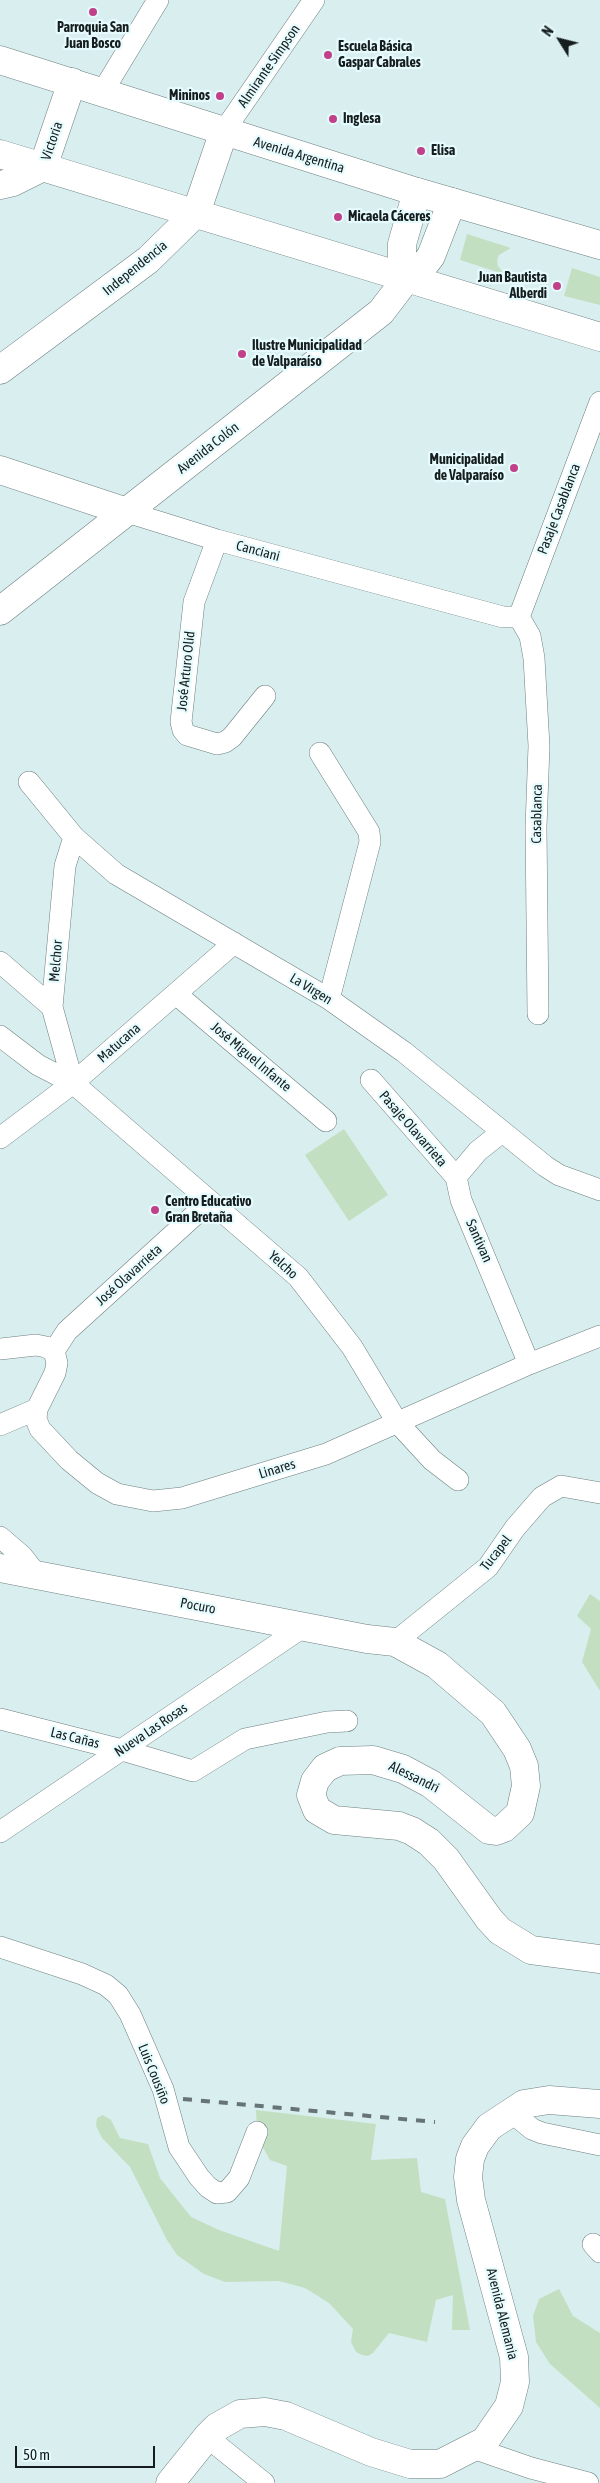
<!DOCTYPE html>
<html>
<head>
<meta charset="utf-8">
<style>
	body { margin:0 }
	#map { position:relative; width:600px; height:2483px; overflow:hidden; background:#d9eeef; font-family:"Asap Condensed",sans-serif }
	canvas { display:block }
	.north { position:absolute; left:535px; top:15px; width:50px; height:50px; -webkit-text-stroke:4px #e6fbfd; paint-order:stroke; rotate:306deg; font-size:14px; font-weight:700; line-height:20px; text-align:center; color:#161d1e }
	.north::after { content:''; display:block; margin:auto; width:18px; height:22px; background:#161d1e; clip-path:polygon(50% 0,100% 100%,50% 72%,0 100%) }
	.scale { position:absolute; left:15px; top:2446px; width:140px; height:22px; box-sizing:border-box; border:2px solid #161d1e; border-top:0; padding-left:6px; font-size:15px; line-height:18px; white-space:nowrap; color:#161d1e; -webkit-text-stroke:4px #e6fbfd; paint-order:stroke }
</style>
</head>
<body>
<div id="map">
<canvas width="600" height="2483"></canvas>
<div class="north">N</div>
<div class="scale">50 m</div>
</div>
<script>
const context = document.querySelector('canvas').getContext('2d');
context.lineJoin = 'round';
function fillPath(path, color) {
  context.fillStyle = color;
  context.fill(path, 'evenodd');
}
function poly(rows) {
  const path = new Path2D();
  for (const r of rows) {
    path.moveTo(r[0], r[1]);
    for (let i = 2; i < r.length; i += 2) path.lineTo(r[i], r[i + 1]);
  }
  return path;
}
function strokePath(path, color, width, dash) {
  context.strokeStyle = color;
  context.lineWidth = width;
  context.lineCap = dash ? 'butt' : 'round';
  context.setLineDash(dash || []);
  context.stroke(path);
}
function label(font, color, halo, rows, align = 'center') {
  context.font = font + ' "Asap Condensed",sans-serif';
  context.lineWidth = 4.5;
  context.setLineDash([]);
  context.textBaseline = 'middle';
  context.strokeStyle = halo;
  context.fillStyle = color;
  for (const [text, x, y, turn = 0] of rows) {
    context.save();
    context.translate(x, y);
    context.rotate((+turn || 0) * Math.PI / 180);
    context.textAlign = isNaN(turn) ? turn : align;
    if (halo) context.strokeText(text, 0, 0);
    context.fillText(text, 0, 0);
    context.restore();
  }
}
fillPath(poly([
	[467,234,511,248,499,255,497,260,498,266,504,274,460,260],
	[572,268,600,277,600,305,564,296],
	[344,1129,388,1195,349,1221,305,1155],
	[590,1594,600,1601,600,1691,582,1662,591,1629,577,1616],
	[256,2110,376,2124,371,2160,417,2158,421,2192,445,2199,470,2330,452,2330,453,2295,436,2300,427,2342,389,2333,373,2353,368,2356,362,2355,356,2352,351,2342,353,2329,329,2303,305,2288,279,2281,225,2282,204,2274,177,2255,167,2240,130,2167,102,2138,96,2126,97,2118,103,2115,111,2120,120,2138,148,2144,160,2178,191,2217,219,2230,279,2251,287,2166,270,2160,257,2137],
	[559,2289,573,2316,600,2333,600,2408,550,2364,536,2342,533,2316,539,2299]
]), '#c2e0c1');
const street = poly([
	[103,91,158,0],
	[224,131,314,0],
	[127,512,217,540,503,617,519,617],
	[217,540,194,602,181,722,183,730,187,735,217,744,225,742,232,737,265,696],
	[519,617,530,636,534,658,539,746,536,827,538,1014],
	[519,617,600,402],
	[320,753,369,832,370,842,329,999],
	[29,782,74,837,116,874,329,999,404,1052,545,1166,559,1175,600,1190],
	[0,962,52,1007],
	[176,994,326,1121],
	[0,1036,38,1065,73,1083,298,1277,352,1347,397,1422,432,1460,458,1480],
	[371,1080,456,1177],
	[73,1083,52,1007,65,866,74,837],
	[502,1132,478,1151,456,1177,461,1200,529,1364],
	[0,1138,73,1083,234,943],
	[0,1349,36,1345,46,1347,54,1351],
	[54,1351,57,1363,55,1373,37,1409,36,1419,40,1429,69,1460,97,1483,117,1494,153,1501,182,1498,326,1454,529,1364,600,1336],
	[54,1351,67,1331,209,1202],
	[0,1425,37,1409],
	[0,1537,22,1556,36,1574],
	[395,1642,488,1567,515,1528,542,1497,561,1486,600,1493],
	[0,1719,122,1750,193,1771,245,1739,327,1722,347,1721],
	[0,1832,303,1627],
	[0,1947,82,1974,106,1985,118,1995,130,2014,163,2089,179,2147,199,2177,208,2187,217,2193,227,2192,239,2178,257,2132],
	[510,2111,532,2129,542,2133,600,2145],
	[593,2244,600,2252],
	[207,2437,264,2483],
	[473,2448,531,2468,588,2483]
]);
const secondary = poly([
	[0,185,13,182,43,167,72,82],
	[407,278,402,261,402,244,417,192],
	[0,370,148,260,196,213,224,131],
	[0,470,127,512],
	[0,611,381,312,407,278,424,265,431,256,452,202],
	[0,1568,367,1639,395,1642,437,1665,493,1713,517,1749,524,1766,526,1786,520,1813,504,1828,496,1831,489,1830,431,1784,403,1769,373,1760,340,1761,325,1768,315,1781,311,1795,317,1810,334,1820,399,1826,412,1831,429,1842,446,1859,489,1919,500,1931,531,1950,600,1959],
	[170,2483,207,2437,217,2427,240,2414,265,2412,286,2416,371,2452,410,2464,440,2464,485,2441,509,2406,515,2382,514,2357,471,2200,468,2177,470,2159,475,2146,489,2127,524,2104,549,2100,600,2104]
]);
const primary = poly([
	[0,60,417,192,600,245],
	[0,154,600,337]
]);
strokePath(street, '#6d7f81', 22);
strokePath(secondary, '#6d7f81', 29);
strokePath(primary, '#6d7f81', 29);
strokePath(street, '#fff', 21);
strokePath(secondary, '#fff', 28);
strokePath(primary, '#fff', 28);
strokePath(poly([
	[183,2099,435,2122]
]), '#677475', 4, [9, 9]);
for (const [x, y, r, color] of [
	[93,12,5,"#c14089"],
	[328,55,5,"#c14089"],
	[220,96,5,"#c14089"],
	[333,119,5,"#c14089"],
	[421,151,5,"#c14089"],
	[338,217,5,"#c14089"],
	[557,286,5,"#c14089"],
	[242,354,5,"#c14089"],
	[514,468,5,"#c14089"],
	[155,1210,5,"#c14089"]
]) {
  const dot = new Path2D();
  dot.arc(x, y, r, 0, 2 * Math.PI);
  context.fillStyle = color;
  context.fill(dot);
  strokePath(dot, '#e6fbfd', 2);
}
label('bold 14px', '#161d1e', '#e6fbfd', [
	["Parroquia San",93,28,"center"],
	["Juan Bosco",93,44,"center"],
	["Escuela Básica",338,47],
	["Gaspar Cabrales",338,63],
	["Mininos",210,96,"right"],
	["Inglesa",343,119],
	["Elisa",431,151],
	["Micaela Cáceres",348,217],
	["Juan Bautista",547,278,"right"],
	["Alberdi",547,294,"right"],
	["Ilustre Municipalidad",252,346],
	["de Valparaíso",252,362],
	["Municipalidad",504,460,"right"],
	["de Valparaíso",504,476,"right"],
	["Centro Educativo",165,1202],
	["Gran Bretaña",165,1218]
], 'left');
label('14px', '#161d1e', '#e6fbfd', [
	["Almirante Simpson",269,66,-55],
	["Victoria",52,141,-71],
	["Avenida Argentina",299,155,17],
	["Independencia",135,268,-39],
	["Avenida Colón",208,448,-38],
	["Pasaje Casablanca",559,509,-69],
	["Canciani",258,551,15],
	["José Arturo Olid",186,671,-84],
	["Casablanca",537,814,-89],
	["Melchor",56,961,-85],
	["La Virgen",311,989,31],
	["Matucana",119,1043,-41],
	["José Miguel Infante",251,1057,40],
	["Pasaje Olavarrieta",413,1129,49],
	["Santivan",479,1241,66],
	["Yelcho",283,1265,42],
	["José Olavarrieta",129,1275,-42],
	["Linares",277,1469,-17],
	["Tucapel",496,1553,-52],
	["Pocuro",198,1606,11],
	["Nueva Las Rosas",151,1730,-34],
	["Las Cañas",75,1738,14],
	["Alessandri",414,1777,26],
	["Luis Cousiño",154,2074,68],
	["Avenida Alemania",502,2314,76]
]);
</script>
</body>
</html>
